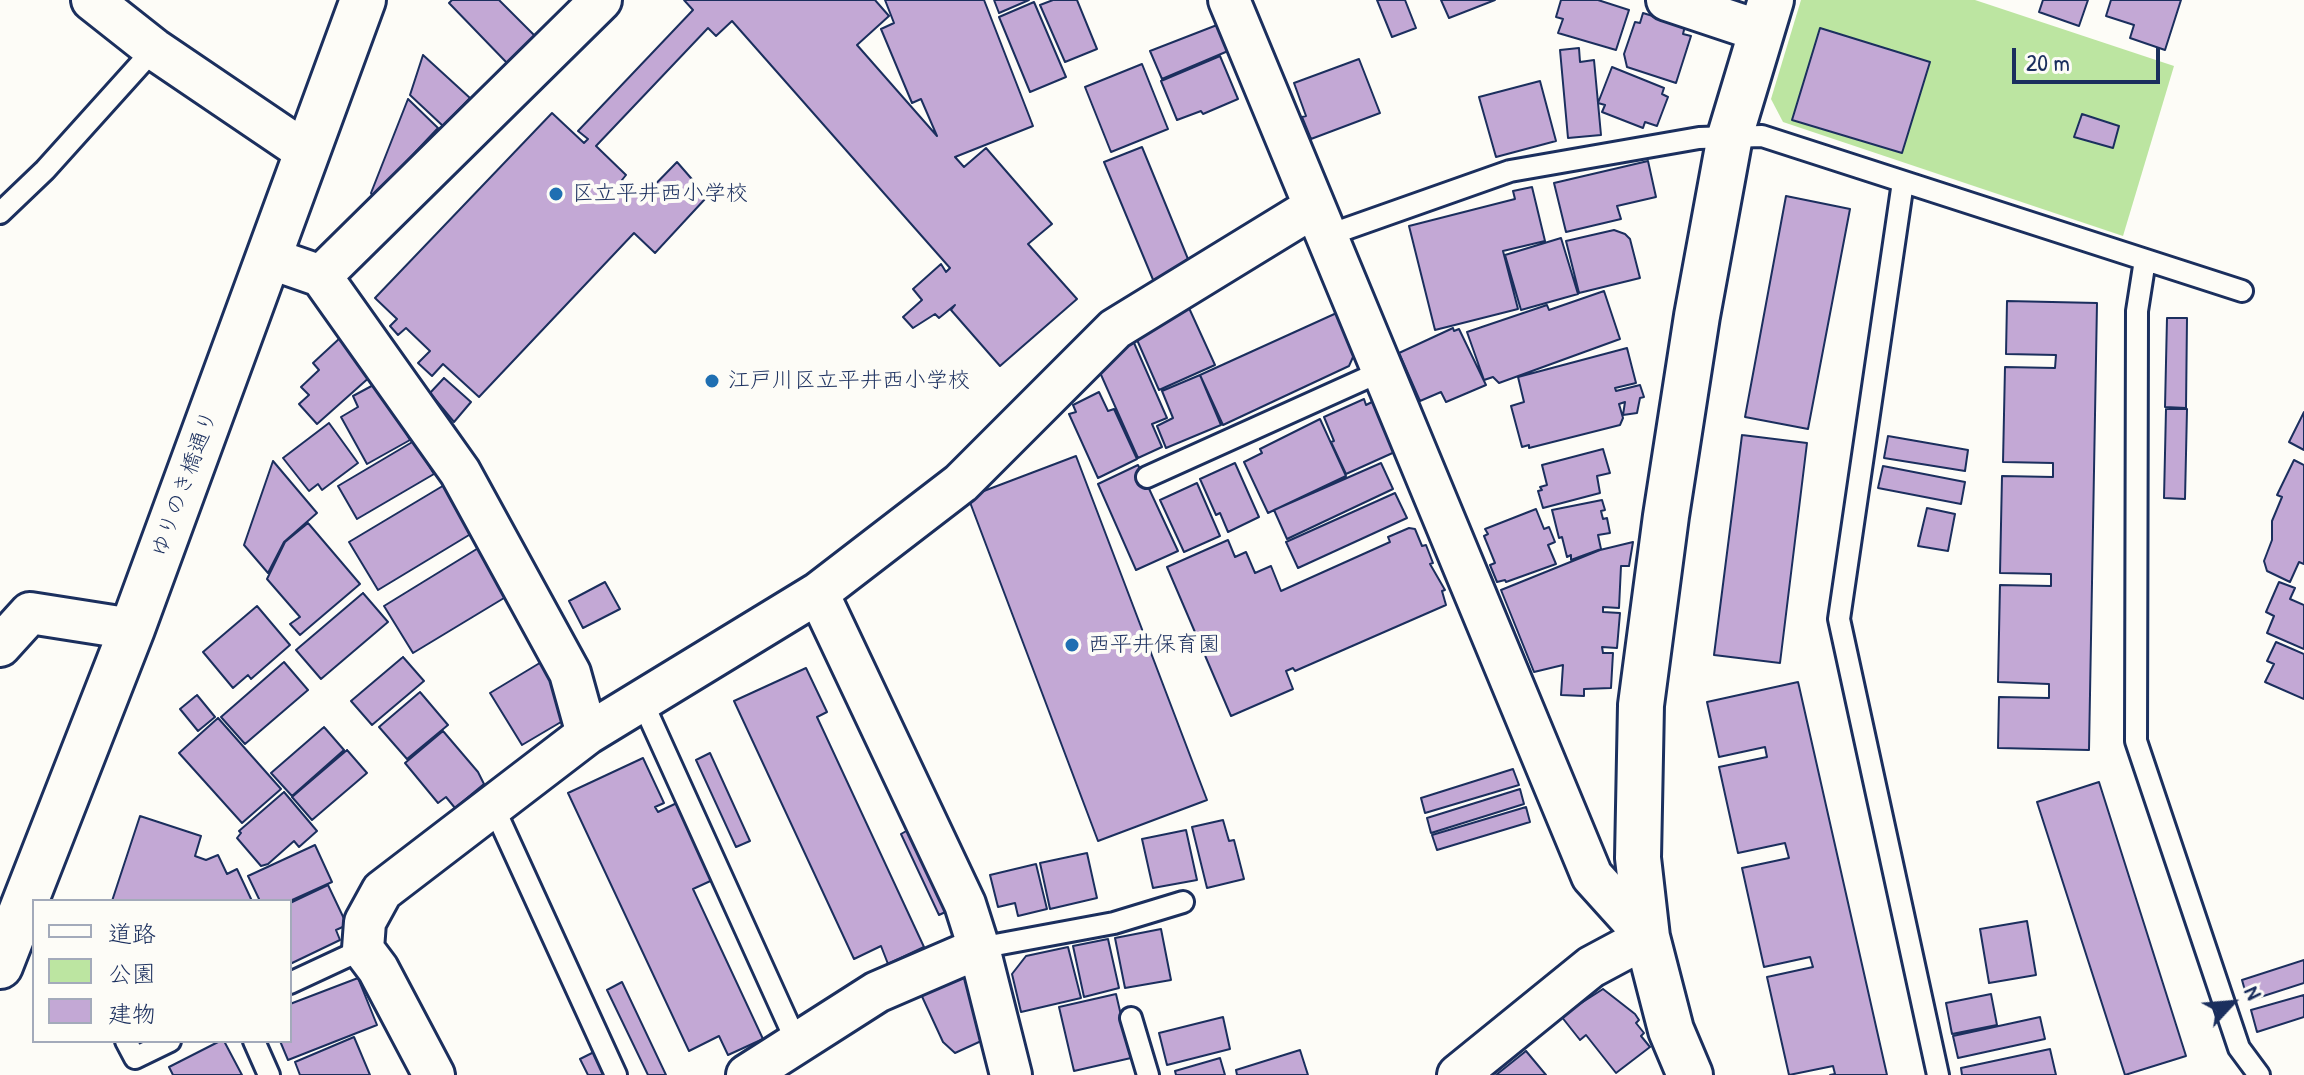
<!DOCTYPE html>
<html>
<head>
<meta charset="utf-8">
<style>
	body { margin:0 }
	#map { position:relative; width:2304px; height:1075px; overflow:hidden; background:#fdfcf7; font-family:"Patrick Hand","Klee One",sans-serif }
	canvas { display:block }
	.legend { position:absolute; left:32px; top:899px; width:260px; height:144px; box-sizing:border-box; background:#fdfcf7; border:2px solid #a3aaba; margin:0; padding:10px 14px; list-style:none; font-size:24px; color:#1b2f5e }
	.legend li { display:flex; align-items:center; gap:16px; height:40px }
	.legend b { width:40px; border:2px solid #a3aaba }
	.north { position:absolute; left:2192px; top:963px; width:80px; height:80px; -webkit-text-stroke:6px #fdfcf7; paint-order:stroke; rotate:64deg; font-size:22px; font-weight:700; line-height:32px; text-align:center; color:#1b2f5e }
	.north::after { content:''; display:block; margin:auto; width:28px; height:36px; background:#1b2f5e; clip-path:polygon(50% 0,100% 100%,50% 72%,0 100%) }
	.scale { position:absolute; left:2012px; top:48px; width:148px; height:36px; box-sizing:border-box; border:4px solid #1b2f5e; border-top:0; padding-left:10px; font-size:24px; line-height:28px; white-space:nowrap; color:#1b2f5e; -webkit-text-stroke:6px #fdfcf7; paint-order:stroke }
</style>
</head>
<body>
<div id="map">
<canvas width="2304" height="1075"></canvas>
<ul class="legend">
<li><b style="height:10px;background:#fdfcf7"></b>道路</li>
<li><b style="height:22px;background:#bce5a1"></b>公園</li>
<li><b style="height:22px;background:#c3a8d5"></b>建物</li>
</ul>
<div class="north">N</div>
<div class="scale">20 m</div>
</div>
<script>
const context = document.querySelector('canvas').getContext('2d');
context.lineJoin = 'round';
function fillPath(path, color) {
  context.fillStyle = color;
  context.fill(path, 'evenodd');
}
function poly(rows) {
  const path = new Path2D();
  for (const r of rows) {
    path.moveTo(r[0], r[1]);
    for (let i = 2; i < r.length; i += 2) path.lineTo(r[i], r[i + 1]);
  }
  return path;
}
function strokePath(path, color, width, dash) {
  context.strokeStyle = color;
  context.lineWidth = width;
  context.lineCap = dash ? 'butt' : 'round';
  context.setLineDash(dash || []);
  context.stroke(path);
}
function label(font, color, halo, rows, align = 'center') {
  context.font = font + ' "Patrick Hand","Klee One",sans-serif';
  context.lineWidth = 8;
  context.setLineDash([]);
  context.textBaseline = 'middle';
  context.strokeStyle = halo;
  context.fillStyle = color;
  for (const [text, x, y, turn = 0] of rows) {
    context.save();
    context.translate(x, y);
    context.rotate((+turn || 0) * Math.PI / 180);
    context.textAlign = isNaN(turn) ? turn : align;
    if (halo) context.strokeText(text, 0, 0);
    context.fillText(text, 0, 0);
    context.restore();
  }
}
fillPath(poly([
	[1801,0,1975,0,2174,66,2123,236,1783,122,1771,99]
]), '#bce5a1');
const building = poly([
	[452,0,499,0,535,36,507,63,449,3,452,0],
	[684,0,875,0,889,16,857,45,937,136,921,99,912,103,881,29,894,23,885,0,984,0,1033,126,955,157,964,167,986,148,1052,224,1028,244,1077,299,1000,366,951,310,955,305,939,318,935,314,913,328,903,317,922,300,913,289,941,264,946,272,950,268,732,21,716,36,708,28,596,146,626,175,622,180,641,199,677,162,697,185,694,187,705,199,655,253,634,233,479,397,443,364,432,376,418,363,430,351,406,328,398,335,390,326,397,319,375,298,552,113,584,143,588,139,578,131,693,10,684,0],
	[994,0,1029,0,999,13,994,0],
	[1053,0,1077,0,1097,49,1065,62,1040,5,1053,0],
	[1377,0,1405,0,1416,28,1392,37,1377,0],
	[1441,0,1495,0,1449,18,1441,0],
	[1561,0,1598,0,1629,10,1616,50,1558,33,1563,19,1556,17,1561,0],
	[2043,0,2088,0,2079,26,2039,12,2043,0],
	[2111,0,2181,0,2165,50,2130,38,2134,25,2106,16,2111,0],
	[1034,2,1066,77,1030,92,999,17,1034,2],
	[1643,13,1685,26,1683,34,1691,36,1676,83,1627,67,1624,54,1635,22,1640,23,1643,13],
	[1217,25,1228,51,1162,79,1150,51,1217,25],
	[1820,28,1930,62,1902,153,1792,120,1820,28],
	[1579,48,1580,62,1594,60,1601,135,1568,138,1560,50,1579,48],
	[423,55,470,98,443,126,410,95,423,55],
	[1220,56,1238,99,1203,114,1201,111,1177,120,1161,81,1220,56],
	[1359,59,1380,113,1311,139,1302,117,1306,116,1294,83,1359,59],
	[1142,64,1168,129,1111,152,1085,87,1142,64],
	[1612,67,1664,88,1662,94,1668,97,1657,126,1645,122,1643,128,1602,112,1605,105,1598,103,1612,67],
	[1540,81,1556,141,1496,157,1479,97,1540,81],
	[408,99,438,128,373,197,371,193,408,99],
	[2082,114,2119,126,2113,148,2074,137,2082,114],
	[1142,147,1188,259,1154,282,1104,162,1142,147],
	[1648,161,1656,197,1617,206,1621,219,1566,232,1554,183,1648,161],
	[1532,187,1545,241,1503,251,1518,309,1435,330,1409,226,1515,199,1513,191,1532,187],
	[1786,196,1850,209,1808,429,1745,417,1786,196],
	[1614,230,1625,234,1630,239,1640,278,1579,293,1566,241,1614,230],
	[1561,238,1578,294,1521,310,1505,255,1561,238],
	[1604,291,1620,339,1499,383,1493,377,1484,380,1467,332,1547,305,1549,310,1604,291],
	[2007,301,2097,303,2089,750,1998,748,1999,697,2049,698,2049,684,1998,682,2000,585,2051,586,2051,574,2000,573,2002,476,2053,477,2053,463,2003,462,2005,367,2055,368,2056,355,2006,354,2007,301],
	[1189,308,1215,365,1159,390,1134,333,1189,308],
	[1341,311,1357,348,1349,366,1223,425,1200,375,1341,311],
	[2167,318,2187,318,2186,408,2165,407,2167,318],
	[1453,328,1454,331,1459,329,1486,385,1446,402,1441,392,1420,401,1399,353,1453,328],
	[1131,336,1167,418,1152,424,1162,447,1138,458,1098,368,1131,336],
	[340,338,372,375,317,424,299,404,309,395,301,387,319,370,313,363,340,338],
	[1627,348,1636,383,1615,388,1616,391,1640,385,1644,397,1640,398,1637,413,1623,415,1625,402,1619,404,1623,418,1620,425,1529,448,1529,445,1522,447,1511,406,1524,402,1518,377,1627,348],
	[1200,375,1221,425,1166,448,1157,426,1173,418,1162,391,1200,375],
	[444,378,471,402,454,422,430,393,444,378],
	[379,382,410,440,367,464,341,417,358,407,353,396,379,382],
	[1099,392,1108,411,1114,409,1137,459,1098,478,1069,414,1076,412,1073,405,1099,392],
	[1364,399,1366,405,1374,401,1374,404,1383,406,1397,451,1346,474,1331,442,1334,441,1324,417,1364,399],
	[2166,409,2187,409,2185,499,2164,498,2166,409],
	[2304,412,2304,450,2289,442,2304,412],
	[1320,419,1346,476,1268,513,1244,462,1262,453,1260,449,1320,419],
	[329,423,358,463,322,490,318,484,309,491,283,458,329,423],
	[1742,435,1807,443,1780,663,1714,655,1742,435],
	[1888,436,1968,450,1965,471,1884,458,1888,436],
	[414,441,434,474,357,519,338,486,414,441],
	[1603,449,1610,473,1597,476,1600,493,1543,508,1538,491,1542,490,1540,487,1547,485,1542,465,1603,449],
	[1076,456,1207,800,1098,841,968,497,1076,456],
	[2294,460,2304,465,2304,564,2299,562,2290,582,2267,571,2264,561,2272,540,2272,521,2282,497,2277,495,2294,460],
	[273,461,317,513,284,542,268,573,244,545,273,461],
	[1235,463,1259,517,1228,532,1220,513,1216,515,1200,479,1235,463],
	[1381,463,1393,489,1287,539,1274,510,1381,463],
	[1138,465,1178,551,1136,570,1098,484,1138,465],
	[1883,466,1965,482,1961,504,1878,488,1883,466],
	[1197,483,1220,536,1184,552,1160,500,1197,483],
	[446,484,474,532,378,590,349,542,446,484],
	[1395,493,1407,518,1298,568,1286,542,1395,493],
	[1602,500,1605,510,1601,511,1603,519,1607,518,1610,533,1598,535,1601,549,1571,560,1571,555,1567,557,1562,537,1559,538,1552,510,1602,500],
	[1927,508,1955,514,1948,551,1918,546,1927,508],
	[1536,509,1544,529,1549,527,1555,542,1548,545,1556,564,1506,582,1505,580,1497,582,1490,565,1495,563,1484,536,1488,534,1485,529,1536,509],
	[308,523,360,584,300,635,290,624,300,617,267,579,285,542,308,523],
	[1409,528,1415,529,1422,546,1426,545,1433,563,1430,564,1445,590,1442,591,1446,605,1295,671,1293,668,1286,671,1293,689,1231,716,1167,567,1228,540,1235,557,1246,552,1255,573,1271,566,1281,591,1390,542,1388,537,1409,528],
	[1633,542,1629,566,1621,566,1619,608,1603,607,1603,612,1620,613,1617,648,1602,647,1603,653,1613,653,1611,688,1584,689,1584,696,1561,695,1563,665,1534,672,1501,590,1600,550,1633,542],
	[480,547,509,595,413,653,384,606,480,547],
	[605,582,620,609,583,628,569,601,605,582],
	[2279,582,2295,588,2290,599,2304,605,2304,649,2267,633,2274,616,2266,612,2279,582],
	[363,593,388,622,321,679,296,650,363,593],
	[257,606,290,645,251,679,248,675,233,688,203,652,257,606],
	[2276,642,2304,654,2304,699,2265,682,2274,664,2267,661,2276,642],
	[403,657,424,681,372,725,351,701,403,657],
	[548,658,566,688,561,722,522,745,490,693,548,658],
	[284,662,308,690,245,744,221,717,284,662],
	[806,668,827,712,817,717,924,947,888,964,881,946,854,959,734,701,806,668],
	[1798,682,1799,686,1887,1075,1830,1075,1835,1074,1833,1066,1789,1075,1767,977,1813,967,1810,957,1764,967,1742,868,1789,858,1785,843,1738,853,1719,767,1767,757,1765,747,1719,757,1707,702,1798,682],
	[420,692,448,725,407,759,379,727,420,692],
	[197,695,215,717,198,731,180,709,197,695],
	[218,718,281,789,242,823,179,753,218,718],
	[324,727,344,750,292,796,271,773,324,727],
	[443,731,478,772,484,784,455,808,446,797,438,803,405,763,443,731],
	[347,750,367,773,312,820,292,797,347,750],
	[710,753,750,841,736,847,696,760,710,753],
	[643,758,664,803,655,807,658,812,681,801,717,878,693,889,763,1039,728,1055,719,1036,689,1051,568,793,643,758],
	[1513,769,1519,785,1425,813,1421,798,1513,769],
	[2099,782,2186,1056,2125,1075,2037,802,2099,782],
	[1520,789,1524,804,1431,833,1427,818,1520,789],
	[284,792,317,831,299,847,294,841,268,864,261,866,237,838,241,833,239,831,284,792],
	[1526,807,1530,822,1437,850,1432,835,1526,807],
	[140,816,201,836,195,856,206,860,218,855,227,874,237,869,252,901,112,901,140,816],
	[1223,820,1229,841,1234,840,1244,879,1207,888,1192,827,1223,820],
	[915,826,954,908,939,915,901,834,915,826],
	[1186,830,1197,880,1153,888,1142,839,1186,830],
	[315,845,332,882,290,901,260,901,248,876,315,845],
	[1087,853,1097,898,1050,909,1040,863,1087,853],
	[1036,864,1047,909,1018,916,1015,903,998,907,990,875,1036,864],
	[328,885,347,925,336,930,340,940,290,964,290,903,328,885],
	[2027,921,2036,975,1989,983,1980,929,2027,921],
	[1161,929,1171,980,1125,988,1115,938,1161,929],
	[1108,939,1119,988,1084,997,1073,946,1108,939],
	[1068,947,1081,998,1021,1012,1012,974,1026,956,1068,947],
	[2304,960,2304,983,2248,1001,2242,980,2304,960],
	[968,968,990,1037,955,1053,943,1042,919,990,968,968],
	[358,978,377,1025,288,1060,280,1041,290,1041,290,1004,358,978],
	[622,982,666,1075,648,1075,607,990,622,982],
	[1603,989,1635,1014,1639,1020,1636,1023,1644,1033,1641,1036,1650,1047,1616,1073,1586,1035,1580,1040,1561,1016,1603,989],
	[1116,994,1131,1058,1074,1071,1059,1007,1116,994],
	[1991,994,1997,1025,1952,1034,1946,1003,1991,994],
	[2304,995,2304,1017,2257,1032,2251,1010,2304,995],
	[1223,1017,1230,1049,1167,1065,1159,1033,1223,1017],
	[2040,1017,2045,1039,1958,1058,1953,1036,2040,1017],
	[354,1037,370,1075,300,1075,295,1062,354,1037],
	[220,1041,224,1041,242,1075,173,1075,169,1067,220,1041],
	[2050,1049,2056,1075,1962,1075,1961,1068,2050,1049],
	[1300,1050,1308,1075,1237,1075,1236,1070,1300,1050],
	[596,1051,607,1075,588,1075,580,1059,596,1051],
	[1526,1051,1546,1075,1496,1075,1526,1051],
	[1220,1058,1225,1075,1176,1075,1175,1071,1220,1058]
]);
fillPath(building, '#c3a8d5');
strokePath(building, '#1b2f5e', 2);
const service = poly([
	[1903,182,1839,619,1938,1075],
	[0,213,45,170,154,49],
	[1326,236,1510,171,1699,138,1762,136,2242,291],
	[2145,260,2137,311,2136,741,2239,1048,2259,1075],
	[1147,477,1382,371],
	[642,701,797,1043],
	[493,806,616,1075],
	[979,948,1114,923,1183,902],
	[290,983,363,949],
	[1131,1018,1148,1075],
	[126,1041,135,1058,170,1041],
	[254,1041,269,1075]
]);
const minor = poly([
	[92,0,154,49,306,152],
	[1229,0,1592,876,1647,937,1591,967,1458,1075],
	[1667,0,1760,31],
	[269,258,321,276,601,0],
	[321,276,460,472,570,673,587,734],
	[818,593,965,904,979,948,1011,1075],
	[0,646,30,613,132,629],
	[434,1075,378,969,363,949,365,922,382,891,587,734,818,593,961,483,1115,329,1314,207],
	[747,1075,877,992,979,948]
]);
const tertiary = poly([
	[1690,1075,1671,1030,1647,937,1638,858,1641,705,1666,516,1697,316,1730,136,1771,0]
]);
const secondary = poly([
	[0,966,132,629,363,0]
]);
strokePath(service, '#1b2f5e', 26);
strokePath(minor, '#1b2f5e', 46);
strokePath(tertiary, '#1b2f5e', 50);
strokePath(secondary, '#1b2f5e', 50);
strokePath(service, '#fdfcf7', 20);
strokePath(minor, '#fdfcf7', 40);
strokePath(tertiary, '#fdfcf7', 44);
strokePath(secondary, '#fdfcf7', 44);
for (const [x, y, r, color] of [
	[556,194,8,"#1f6fb2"],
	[712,381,8,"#1f6fb2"],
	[1072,645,8,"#1f6fb2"]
]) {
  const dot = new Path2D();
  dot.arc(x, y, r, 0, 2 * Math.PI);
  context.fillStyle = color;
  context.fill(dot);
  strokePath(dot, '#fdfcf7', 3);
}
label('22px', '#1b2f5e', '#fdfcf7', [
	["区立平井西小学校",572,194],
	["江戸川区立平井西小学校",728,381],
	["西平井保育園",1088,645]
], 'left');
label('22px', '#1b2f5e', '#fdfcf7', [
	["ゆりのき橋通り",185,484,-70]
]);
</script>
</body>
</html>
